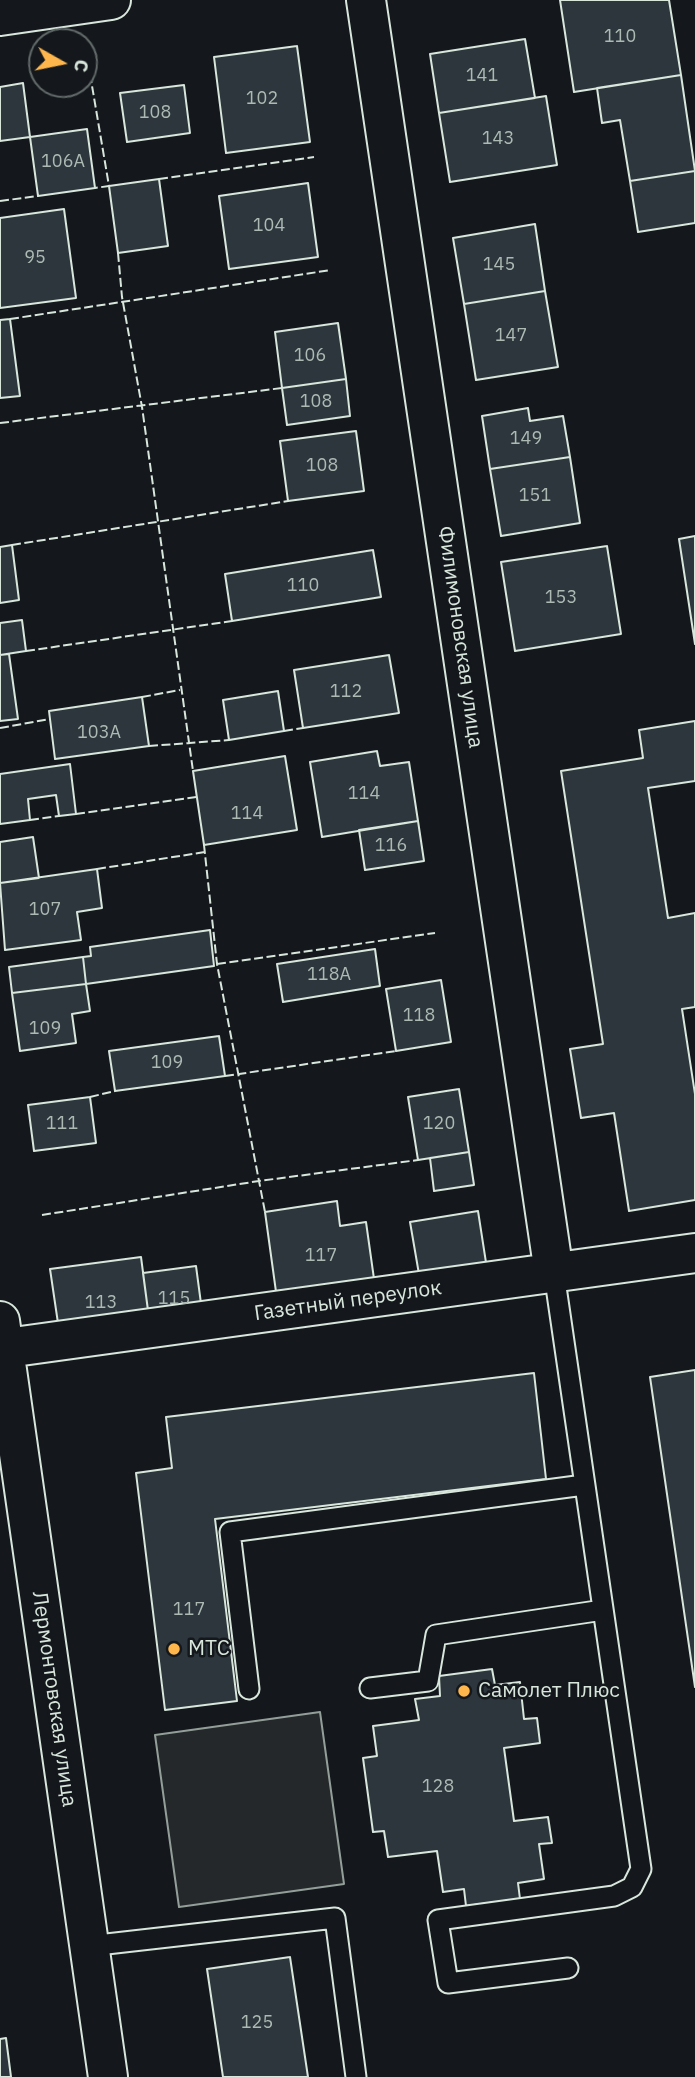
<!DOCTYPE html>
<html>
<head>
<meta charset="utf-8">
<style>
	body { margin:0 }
	#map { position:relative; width:695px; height:2077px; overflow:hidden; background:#14181c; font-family:"IBM Plex Sans",sans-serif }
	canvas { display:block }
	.north { position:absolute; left:28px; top:28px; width:70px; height:70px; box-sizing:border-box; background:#14181c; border:2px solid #626a69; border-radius:50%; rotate:99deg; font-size:19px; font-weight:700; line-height:28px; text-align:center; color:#d8e6dc }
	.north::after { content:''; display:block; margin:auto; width:24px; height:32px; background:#ffb74d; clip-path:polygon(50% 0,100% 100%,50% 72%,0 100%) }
</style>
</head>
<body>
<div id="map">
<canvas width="695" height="2077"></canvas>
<div class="north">С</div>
</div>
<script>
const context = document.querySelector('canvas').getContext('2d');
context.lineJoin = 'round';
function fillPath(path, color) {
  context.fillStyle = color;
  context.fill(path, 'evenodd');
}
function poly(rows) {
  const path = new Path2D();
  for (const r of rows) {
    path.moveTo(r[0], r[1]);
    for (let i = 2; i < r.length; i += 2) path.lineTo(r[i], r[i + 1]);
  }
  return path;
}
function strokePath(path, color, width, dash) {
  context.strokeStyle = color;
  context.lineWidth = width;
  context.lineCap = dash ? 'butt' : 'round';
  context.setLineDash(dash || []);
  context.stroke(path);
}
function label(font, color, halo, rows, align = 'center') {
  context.font = font + ' "IBM Plex Sans",sans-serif';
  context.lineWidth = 5;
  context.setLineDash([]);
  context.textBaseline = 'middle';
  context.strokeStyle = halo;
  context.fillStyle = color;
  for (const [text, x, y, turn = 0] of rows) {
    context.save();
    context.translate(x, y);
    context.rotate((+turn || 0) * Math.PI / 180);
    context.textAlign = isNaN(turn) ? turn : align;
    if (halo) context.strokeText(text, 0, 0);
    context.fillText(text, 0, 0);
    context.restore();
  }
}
const parking = poly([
	[320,1712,344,1884,179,1907,155,1735,320,1712]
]);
fillPath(parking, '#24282b');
strokePath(parking, '#939e99', 2);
const building = poly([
	[560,0,669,0,681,75,574,92,560,0],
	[525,39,535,98,439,113,430,54,525,39],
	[297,46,310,142,226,153,214,57,297,46],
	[681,75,695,171,630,181,620,120,602,123,597,88,681,75],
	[23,83,30,137,0,141,0,87,23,83],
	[184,85,190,133,127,142,120,93,184,85],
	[546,96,557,165,450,182,439,113,546,96],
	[87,129,95,188,38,196,30,137,87,129],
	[695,171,695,223,638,232,630,181,695,171],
	[159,179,168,246,118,253,109,186,159,179],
	[308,183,318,257,229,269,219,196,308,183],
	[64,209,76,298,0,308,0,218,64,209],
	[535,224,545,291,464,304,453,238,535,224],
	[545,291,558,367,476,380,464,304,545,291],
	[10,319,20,396,0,398,0,320,10,319],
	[338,323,346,379,282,388,275,332,338,323],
	[346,379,350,416,287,425,282,388,346,379],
	[528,408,530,421,563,416,570,457,490,469,482,416,528,408],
	[356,431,364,491,288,501,280,441,356,431],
	[570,457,580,523,501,536,490,469,570,457],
	[695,536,695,644,679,539,695,536],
	[12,545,19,600,0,603,0,547,12,545],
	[607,546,621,634,515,651,501,562,607,546],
	[373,550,381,597,232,621,225,574,373,550],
	[22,620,26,651,0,655,0,623,22,620],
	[9,654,18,719,0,721,0,655,9,654],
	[389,655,399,713,303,728,294,670,389,655],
	[278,691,284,731,229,740,223,700,278,691],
	[142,697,149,746,55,759,49,711,142,697],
	[695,721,695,781,648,788,668,918,695,913,695,1007,682,1009,695,1094,695,1200,629,1211,614,1113,581,1118,570,1049,603,1044,561,771,643,758,639,730,695,721],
	[377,751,380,766,409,762,418,821,322,837,310,762,377,751],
	[285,756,297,830,204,845,193,771,285,756],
	[70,764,76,814,59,816,56,795,28,799,30,820,0,824,0,774,70,764],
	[418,821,424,861,365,870,359,830,418,821],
	[33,837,39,878,0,883,0,842,33,837],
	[97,869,102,908,77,912,81,940,5,950,0,883,97,869],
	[210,930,214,966,86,984,83,957,91,956,90,947,210,930],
	[375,949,380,986,283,1002,277,964,375,949],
	[83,957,86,984,12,993,9,967,83,957],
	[441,980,451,1042,396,1051,386,989,441,980],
	[86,984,90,1011,72,1014,76,1043,20,1051,12,993,86,984],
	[219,1036,225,1076,115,1091,109,1051,219,1036],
	[459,1089,469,1152,418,1160,408,1097,459,1089],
	[90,1097,96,1143,34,1151,28,1105,90,1097],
	[469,1152,474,1185,434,1191,430,1158,469,1152],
	[337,1201,340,1226,366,1222,375,1286,277,1299,265,1212,337,1201],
	[478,1211,487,1269,420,1280,410,1222,478,1211],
	[141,1257,149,1318,59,1330,50,1269,141,1257],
	[196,1266,202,1311,149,1318,143,1273,196,1266],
	[695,1370,695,1687,650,1377,695,1370],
	[534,1373,546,1479,215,1519,237,1701,165,1710,136,1473,172,1468,166,1417,534,1373],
	[492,1669,495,1685,520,1682,524,1719,537,1718,540,1743,504,1748,514,1821,548,1817,552,1843,539,1844,544,1879,518,1883,520,1899,466,1906,464,1889,443,1892,437,1851,388,1857,384,1831,373,1832,363,1758,377,1756,373,1726,419,1720,415,1699,440,1696,439,1676,492,1669],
	[290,1957,308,2077,223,2077,207,1969,290,1957],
	[6,2038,11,2077,0,2077,0,2039,6,2038]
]);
fillPath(building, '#2c363c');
strokePath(building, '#d8e6dc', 2);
const service = poly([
	[554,1273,641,1869,632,1887,614,1896,438,1920,448,1983,568,1968],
	[370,1688,428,1681,436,1635,603,1610],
	[249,1689,230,1532,584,1485],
	[89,1946,335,1918,356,2077]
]);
const minor = poly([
	[366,0,554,1273],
	[0,1321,108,2077],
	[0,1349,695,1253]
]);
const tertiary = poly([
	[0,16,111,0]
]);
strokePath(service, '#d8e6dc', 23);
strokePath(minor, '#d8e6dc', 42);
strokePath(tertiary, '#d8e6dc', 42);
strokePath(service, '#14181c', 19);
strokePath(minor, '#14181c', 38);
strokePath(tertiary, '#14181c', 38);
strokePath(poly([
	[90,74,109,186,95,188],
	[159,179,314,157],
	[0,201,38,196],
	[118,253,122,297,142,407,193,771],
	[10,319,331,270],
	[0,423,282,388],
	[12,545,288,501],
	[26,651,232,621],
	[142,697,180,690],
	[0,728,50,719],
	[284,731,303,728],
	[149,746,229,740],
	[76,814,197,797],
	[30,820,59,816],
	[204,845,217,964,265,1212],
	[97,869,205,852],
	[217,964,435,933],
	[225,1076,396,1051],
	[90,1097,115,1091],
	[42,1215,259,1181,418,1160]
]), '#d8e6dc', 2, [9, 3.5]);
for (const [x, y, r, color] of [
	[174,1649,7,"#ffb74d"],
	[464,1691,7,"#ffb74d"]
]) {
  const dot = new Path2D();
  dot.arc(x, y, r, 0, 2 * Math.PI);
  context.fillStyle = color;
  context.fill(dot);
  strokePath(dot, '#14181c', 2.5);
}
label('18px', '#adbab4', null, [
	["110",620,37],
	["141",482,76],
	["102",262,99],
	["108",155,113],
	["143",498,139],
	["106А",63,162],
	["104",269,226],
	["95",35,258],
	["145",499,265],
	["147",511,336],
	["106",310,356],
	["108",316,402],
	["149",526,439],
	["108",322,466],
	["151",535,496],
	["110",303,586],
	["153",561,598],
	["112",346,692],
	["103А",99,733],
	["114",364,794],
	["114",247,814],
	["116",391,846],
	["107",45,910],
	["118А",329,975],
	["118",419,1016],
	["109",45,1029],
	["109",167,1063],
	["111",62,1124],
	["120",439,1124],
	["117",321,1256],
	["115",174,1299],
	["113",101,1303],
	["117",189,1610],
	["128",438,1787],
	["125",257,2023]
]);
label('21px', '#d8e6dc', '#14181c', [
	["Филимоновская улица",460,637,82],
	["Газетный переулок",348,1301,-8],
	["Лермонтовская улица",54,1699,82]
]);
label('21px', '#d8e6dc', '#14181c', [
	["МТС",188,1649],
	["Самолет Плюс",478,1691]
], 'left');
</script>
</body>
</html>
